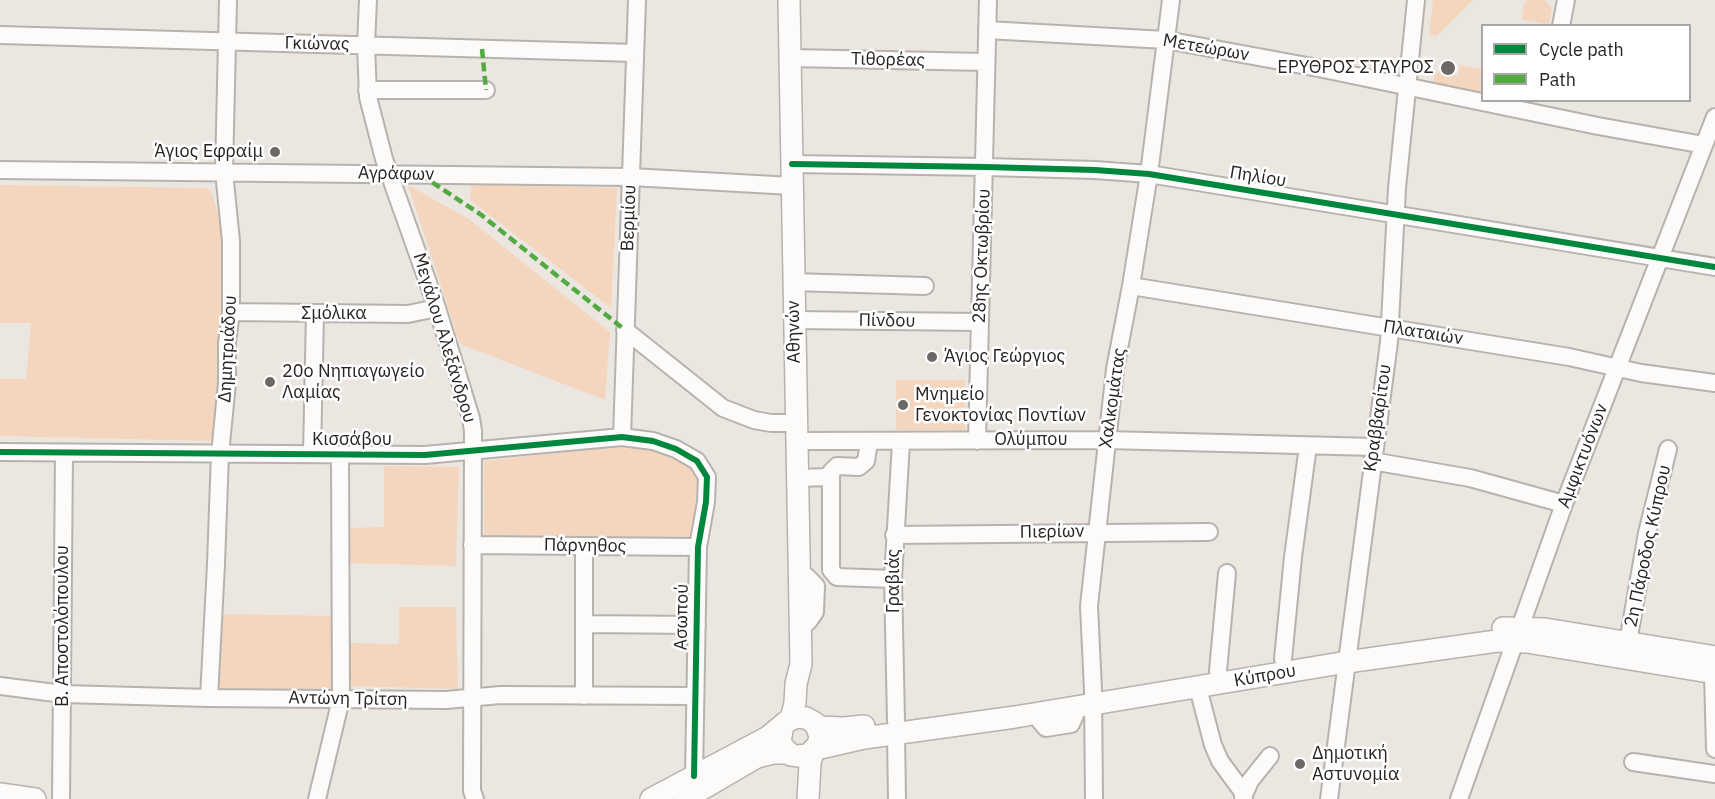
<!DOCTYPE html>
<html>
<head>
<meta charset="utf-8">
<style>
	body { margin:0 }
	#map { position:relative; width:1715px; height:799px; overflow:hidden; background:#ece6e1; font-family:"IBM Plex Sans",sans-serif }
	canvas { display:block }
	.legend { position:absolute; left:1481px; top:24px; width:210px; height:78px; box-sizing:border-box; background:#fff; border:2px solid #a9a7a6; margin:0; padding:8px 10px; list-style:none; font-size:18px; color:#282421 }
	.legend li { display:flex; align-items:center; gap:12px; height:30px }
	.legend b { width:30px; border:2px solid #a9a7a6 }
</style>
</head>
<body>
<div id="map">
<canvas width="1715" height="799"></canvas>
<ul class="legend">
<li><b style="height:8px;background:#00873e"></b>Cycle path</li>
<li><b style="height:8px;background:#53aa43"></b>Path</li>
</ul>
</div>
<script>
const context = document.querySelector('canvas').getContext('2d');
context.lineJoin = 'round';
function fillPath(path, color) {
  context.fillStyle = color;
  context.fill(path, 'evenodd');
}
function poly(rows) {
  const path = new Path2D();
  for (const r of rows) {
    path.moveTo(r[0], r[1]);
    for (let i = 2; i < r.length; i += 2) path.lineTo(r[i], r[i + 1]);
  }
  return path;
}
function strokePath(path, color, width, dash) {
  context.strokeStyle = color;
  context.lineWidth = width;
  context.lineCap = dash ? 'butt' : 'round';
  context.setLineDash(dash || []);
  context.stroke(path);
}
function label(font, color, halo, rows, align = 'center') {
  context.font = font + ' "IBM Plex Sans",sans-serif';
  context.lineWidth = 5;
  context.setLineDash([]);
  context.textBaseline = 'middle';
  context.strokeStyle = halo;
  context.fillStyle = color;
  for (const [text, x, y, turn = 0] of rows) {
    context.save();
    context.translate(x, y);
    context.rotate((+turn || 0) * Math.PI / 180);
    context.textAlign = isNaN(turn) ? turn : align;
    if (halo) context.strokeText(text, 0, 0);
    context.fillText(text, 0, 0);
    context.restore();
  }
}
fillPath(poly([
	[1433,0,1473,0,1437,36,1429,35],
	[1528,0,1545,0,1552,8,1549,25,1522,20,1524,3],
	[1460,65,1482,69,1482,94,1433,82,1435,72,1458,76],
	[472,184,617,188,611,308,470,200],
	[0,185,206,188,211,191,227,242,220,416,212,441,0,436,0,379,26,379,31,323,0,323],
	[408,185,469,219,610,332,605,400,460,344],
	[896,380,965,380,965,430,896,430],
	[633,445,658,449,688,464,699,478,700,488,693,540,484,538,484,461],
	[384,466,459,467,456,566,348,563,348,528,384,527],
	[399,607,456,607,458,689,349,686,348,643,399,644],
	[222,614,333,616,334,691,217,690]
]), '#f4d6bf');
const minor = poly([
	[368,0,366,45,368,97,384,159,437,308,471,418,473,431,472,791,475,799],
	[1561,26,1566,0],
	[987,30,1166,40,1318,68,1598,126,1704,145],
	[0,35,635,53],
	[790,58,986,62],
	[367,90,486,90],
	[792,164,986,167,1095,170,1149,174,1715,267],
	[0,170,631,177,792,186],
	[793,282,925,286],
	[1131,286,1569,357,1641,373,1715,383],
	[231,312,408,314,437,308],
	[794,320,980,322],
	[625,330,723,408,754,420,771,423,796,423],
	[622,437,637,0],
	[796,441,1107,440,1374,447],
	[977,441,988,0],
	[869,442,866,461,859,467,837,466,831,472,831,570,837,577,893,579],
	[0,452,425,455,622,437,653,441,676,449,697,461,707,477,706,502,698,547,694,776],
	[312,454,315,314],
	[1372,461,1470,478,1564,504],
	[797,478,830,477],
	[894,535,1209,532],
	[472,545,698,547],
	[584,546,584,696],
	[806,576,816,586,815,612,808,622],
	[584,624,697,625],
	[1628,642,1647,533,1668,449],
	[1283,659,1293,557,1308,446],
	[1218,671,1227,573],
	[1713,673,1715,749],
	[0,686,63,694,209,698,446,700,500,695,695,696],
	[1198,688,1213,745,1220,761,1242,791,1244,799],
	[209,698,216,564,220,454,227,383,227,343,231,312,231,241,224,172,228,0],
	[896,721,893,579,901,442],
	[1040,721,1046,728,1071,724,1075,715],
	[896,733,897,799],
	[1633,762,1715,774],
	[1243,797,1250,781,1270,756],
	[61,799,64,453],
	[317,799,341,699,340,455],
	[1094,799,1093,690,1089,606,1115,369,1131,286,1149,174,1171,0],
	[1329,799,1389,342,1397,188,1416,0],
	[1459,799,1564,504,1715,117]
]);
const major = poly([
	[789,0,801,664,796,684,795,703,791,719],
	[1503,628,1545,629,1715,657],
	[817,727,844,728,864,726],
	[816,749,864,738,1015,717,1347,662,1497,641,1527,642,1715,673],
	[0,794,35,799],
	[651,799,768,737,786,722,796,717,806,718,815,723,820,736,818,745,808,755,797,756,791,755,783,747,780,741,783,726],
	[685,799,757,757,773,753,788,753],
	[808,799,810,763,813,752]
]);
strokePath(minor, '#b6b2ae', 20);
strokePath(major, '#b6b2ae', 24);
strokePath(minor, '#fcfbfa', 16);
strokePath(major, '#fcfbfa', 21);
strokePath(poly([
	[482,49,486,90],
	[421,175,480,214,625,330]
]), '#53aa43', 4.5, [9, 4.5]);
strokePath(poly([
	[792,164,986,167,1095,170,1149,174,1715,267],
	[0,452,425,455,622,437,653,441,676,449,697,461,707,477,706,502,698,547,694,776]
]), '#00873e', 6);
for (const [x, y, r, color] of [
	[1448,68,8,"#6d6864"],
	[275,152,6,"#6d6864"],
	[932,357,6,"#6d6864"],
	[270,382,6,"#6d6864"],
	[903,405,6,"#6d6864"],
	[1300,764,6,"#6d6864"]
]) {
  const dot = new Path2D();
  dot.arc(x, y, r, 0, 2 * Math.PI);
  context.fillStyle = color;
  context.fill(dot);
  strokePath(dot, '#fff', 2);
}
label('18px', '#282421', '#fff', [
	["Γκιώνας",317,44,1],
	["Μετεώρων",1206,48,10],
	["Τιθορέας",888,60,1],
	["Αγράφων",396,174,1],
	["Πηλίου",1258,177,9],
	["Βερμίου",629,218,-88],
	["28ης Οκτωβρίου",982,256,-88],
	["Σμόλικα",334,314],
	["Πίνδου",887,321,1],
	["Αθηνών",794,332,-91],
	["Πλαταιών",1423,333,9],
	["Μεγάλου Αλεξάνδρου",444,338,73],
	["Δημητριάδου",228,349,-87],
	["Χαλκομάτας",1113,398,-82],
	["Κραββαρίτου",1378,418,-82],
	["Κισσάβου",352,440],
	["Ολύμπου",1031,440],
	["Αμφικτυόνων",1583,456,-69],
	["Πιερίων",1052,532,-1],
	["Πάρνηθος",585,546,1],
	["2η Πάροδος Κύπρου",1648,546,-78],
	["Γραβιάς",894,581,-90],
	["Ασωπού",682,617,-89],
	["Β. Αποστολόπουλου",63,626,-90],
	["Κύπρου",1265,676,-10],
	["Αντώνη Τρίτση",348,699,1]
]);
label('18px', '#282421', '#fff', [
	["ΕΡΥΘΡΟΣ ΣΤΑΥΡΟΣ",1434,68,"right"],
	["Άγιος Εφραίμ",263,152,"right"],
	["Άγιος Γεώργιος",944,357],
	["20ο Νηπιαγωγείο",282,372],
	["Λαμίας",282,393],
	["Μνημείο",915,395],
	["Γενοκτονίας Ποντίων",915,416],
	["Δημοτική",1312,754],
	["Αστυνομία",1312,775]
], 'left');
</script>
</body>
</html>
